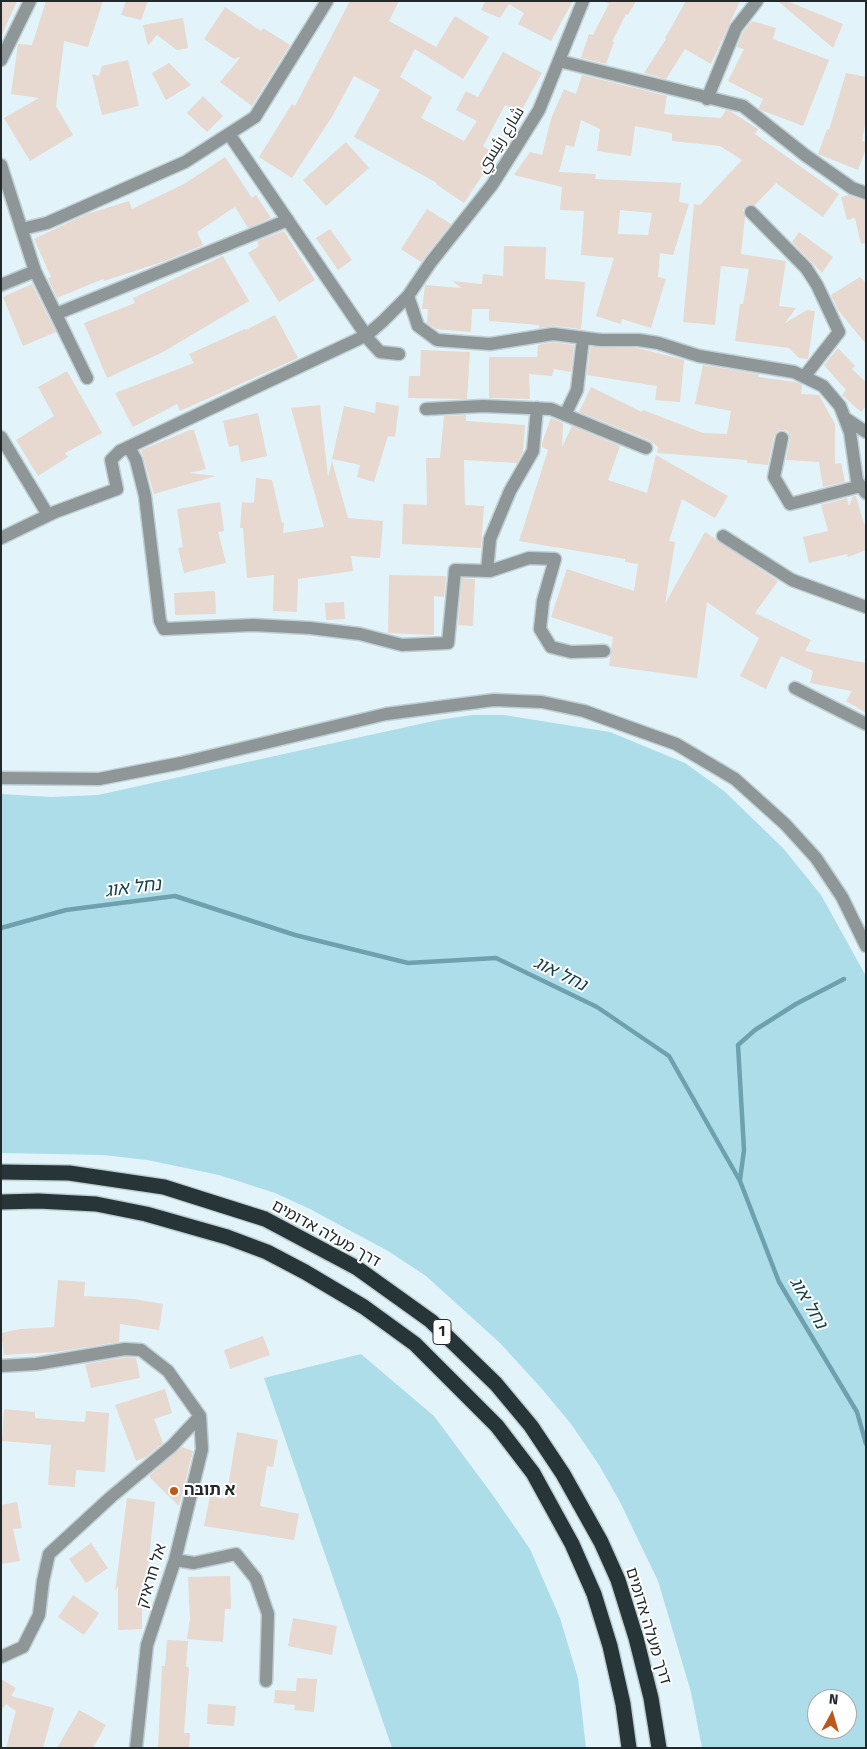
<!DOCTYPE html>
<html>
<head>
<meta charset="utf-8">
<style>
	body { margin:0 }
	#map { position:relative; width:867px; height:1749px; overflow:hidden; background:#e2f4f9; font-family:"Fira Sans",sans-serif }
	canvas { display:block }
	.frame { position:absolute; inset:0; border:2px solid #22292b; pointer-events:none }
	.north { position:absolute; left:807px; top:1689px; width:50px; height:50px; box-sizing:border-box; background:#fff; border:1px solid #a7a9aa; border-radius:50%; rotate:6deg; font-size:14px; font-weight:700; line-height:20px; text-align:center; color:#22292b }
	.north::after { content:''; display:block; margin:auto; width:18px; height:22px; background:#ba5919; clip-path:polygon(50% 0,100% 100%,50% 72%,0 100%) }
</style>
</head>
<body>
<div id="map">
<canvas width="867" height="1749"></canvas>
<div class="frame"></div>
<div class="north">N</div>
</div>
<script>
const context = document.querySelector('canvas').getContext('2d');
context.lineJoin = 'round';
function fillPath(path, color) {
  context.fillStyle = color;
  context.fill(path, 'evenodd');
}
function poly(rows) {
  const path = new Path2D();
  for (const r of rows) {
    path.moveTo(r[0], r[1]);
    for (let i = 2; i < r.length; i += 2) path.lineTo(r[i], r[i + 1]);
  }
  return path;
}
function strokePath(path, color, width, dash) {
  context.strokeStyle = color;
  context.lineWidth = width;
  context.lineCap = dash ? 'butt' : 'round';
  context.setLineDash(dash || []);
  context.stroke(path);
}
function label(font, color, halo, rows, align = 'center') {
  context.font = font + ' "Fira Sans",Cairo,"Noto Sans Hebrew",sans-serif';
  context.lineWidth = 4;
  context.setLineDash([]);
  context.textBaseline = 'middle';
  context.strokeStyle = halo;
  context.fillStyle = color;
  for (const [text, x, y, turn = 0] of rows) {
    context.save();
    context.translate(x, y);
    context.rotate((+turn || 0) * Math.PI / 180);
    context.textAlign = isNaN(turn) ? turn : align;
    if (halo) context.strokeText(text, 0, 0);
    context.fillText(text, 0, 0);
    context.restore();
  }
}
fillPath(poly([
	[472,715,504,715,610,732,685,763,724,791,783,848,821,895,866,976,866,1748,702,1748,691,1692,658,1581,620,1502,599,1465,571,1424,542,1389,500,1343,426,1276,388,1251,308,1208,275,1193,219,1175,147,1160,103,1155,1,1153,1,794,51,797,98,795,438,720],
	[817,1699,847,1699,847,1729,817,1729],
	[361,1354,434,1416,492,1494,530,1549,560,1618,578,1678,586,1748,392,1748,264,1378]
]), '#aeddea');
strokePath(poly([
	[1,928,66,910,175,896,295,935,408,963,496,958,597,1007,669,1056,740,1181,779,1282,857,1412,866,1444],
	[740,1180,744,1150,738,1045,755,1030,796,1004,844,979]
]), '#6ea0ae', 4.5);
fillPath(poly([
	[1,1,17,1,1,37],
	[46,1,103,1,88,47,64,41,56,106,73,135,30,161,4,118,39,98,11,94,18,44,32,45],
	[126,1,148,1,141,20,121,15],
	[350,1,399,1,389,21,436,47,455,16,489,37,463,79,415,49,400,77,432,97,421,118,464,141,477,121,456,110,466,91,478,97,503,52,542,73,520,113,505,105,483,146,496,155,464,203,436,184,437,183,354,137,380,90,354,76,333,115,292,178,259,157,292,104,295,106],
	[485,1,573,1,551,41,518,24,524,13,509,4,500,18,481,10],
	[603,1,636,1,628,15,626,14,612,42,614,42,606,64,581,58,589,34,593,35,609,4],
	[686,1,740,1,711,64,685,49,666,79,644,73,666,39,665,38],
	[778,1,787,1,843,24,833,48],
	[225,7,261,31,263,28,290,45,252,106,220,82,240,58,239,57,234,59,204,39],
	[183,18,188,48,177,50,157,35,148,46,143,25],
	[752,21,776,28,773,39,829,60,803,126,761,110,759,108,763,99,728,81,744,49,737,47,743,32],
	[128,60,139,106,102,115,92,74,99,76,102,66],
	[169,63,191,85,166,100,152,73],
	[846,73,866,77,866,119,862,141,866,142,866,149,858,170,818,154,827,129,829,130],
	[582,75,667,96,664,114,721,118,726,110,730,111,758,129,755,134,839,194,823,217,776,183,755,205,749,204,743,210,745,217,741,254,786,261,779,306,796,308,785,323,807,310,815,311,808,359,799,358,789,348,735,341,740,304,743,304,749,269,721,266,715,325,683,322,694,204,700,205,742,160,720,146,672,141,672,133,635,126,631,156,597,151,600,129,581,120,574,147,566,145,559,172,596,174,595,179,681,183,679,202,689,204,673,255,660,253,658,277,666,279,651,328,622,319,621,324,596,316,614,258,581,255,584,211,560,210,562,187,514,175,530,152,542,155,551,119,564,89,576,94],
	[620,210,652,213,648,235,618,234],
	[203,96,223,116,207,132,187,113],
	[346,142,369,168,326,206,303,180],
	[225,157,252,198,256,195,271,218,248,228,235,207,197,232,203,245,165,261,104,281,103,279,57,298,48,278,51,277,34,239,84,215,129,201,132,209,184,184],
	[848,195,866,201,866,243,861,244,855,218,847,220,841,197],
	[427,209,451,224,421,262,401,249],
	[330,229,352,260,338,270,316,238],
	[284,231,315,280,279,302,248,253,259,246,257,241],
	[799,232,833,257,822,273,792,242],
	[504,246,546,247,545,279,585,282,581,329,554,326,539,328,539,325,489,321,489,309,472,309,471,332,436,329,427,323,428,309,422,309,425,285,462,288,452,281,482,284,483,274,503,276],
	[223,256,249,301,163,352,107,378,84,323,135,303,133,298],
	[860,277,866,283,866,344,838,310,831,295],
	[32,284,56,332,23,346,3,297],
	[275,315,298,358,180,411,177,404,133,427,115,393,194,363,189,354,245,329,246,330],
	[553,342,574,345,571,372,554,369,552,376,529,374,530,399,489,398,489,357,537,357,538,345],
	[590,347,638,348,684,360,680,402,655,400,657,386,587,375],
	[838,348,855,366,852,369,866,382,866,406,861,412,842,395,846,390,824,365],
	[421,350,470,352,467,399,408,398,409,376,420,376],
	[703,365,759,374,758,377,796,382,802,385,801,394,819,395,835,424,835,464,841,463,845,482,823,487,819,462,786,460,790,439,788,432,784,430,779,430,774,436,768,465,747,463,747,460,657,453,658,447,649,440,579,412,591,387,642,412,643,410,703,433,727,434,731,411,695,404],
	[67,371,102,433,65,453,68,457,38,476,16,440,54,416,38,387],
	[376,402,399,406,395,437,388,436,374,482,357,477,360,465,332,459,344,406,375,413],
	[320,405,328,477,332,461,348,518,383,521,380,558,351,556,353,571,298,579,297,612,273,611,274,575,247,578,243,528,240,528,242,502,254,503,256,478,272,480,282,523,284,522,283,533,324,527,291,408],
	[258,413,267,456,241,462,238,445,229,447,223,421],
	[466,415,466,421,525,425,523,452,517,463,464,460,465,505,484,506,481,548,402,544,403,504,427,505,426,458,440,458,444,416],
	[551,418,563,423,562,447,572,426,620,446,608,480,647,493,656,455,728,496,715,518,682,499,669,541,675,542,665,604,705,532,778,581,755,613,811,640,805,651,866,663,866,713,846,701,852,691,810,683,813,671,781,656,766,689,740,676,759,638,707,602,697,678,609,666,613,637,551,617,567,569,634,591,638,564,625,562,625,559,519,541,548,450,542,447,542,443],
	[190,430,194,430,206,469,189,473,216,476,154,494,141,450],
	[853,496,856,496,864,524,866,523,866,550,848,557,847,554,809,563,803,537,828,531,821,505,847,498,849,506],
	[220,502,224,531,218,532,226,563,184,573,178,548,183,547,177,509],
	[389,575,446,576,444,597,434,596,434,635,388,633],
	[462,578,475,579,473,626,458,625],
	[215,591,216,614,175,615,174,593],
	[344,602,345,619,326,620,325,603],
	[58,1280,85,1282,84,1296,134,1299,163,1304,159,1330,120,1324,119,1342,56,1352,4,1355,1,1333,20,1329,54,1327],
	[263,1336,270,1355,230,1369,224,1350],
	[127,1357,136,1358,140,1378,91,1388,85,1364],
	[165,1389,172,1413,154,1419,163,1443,146,1457,136,1461,115,1405],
	[4,1409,35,1412,35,1418,85,1422,86,1411,109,1413,105,1472,76,1470,75,1487,48,1485,51,1445,2,1441],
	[237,1432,278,1440,273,1467,267,1466,260,1506,299,1514,294,1540,204,1526,210,1496,226,1499],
	[182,1447,193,1451,179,1506,150,1478,150,1475],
	[127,1498,155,1502,146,1586,142,1586,142,1629,118,1630,118,1586,115,1591],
	[17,1502,22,1528,13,1529,20,1561,1,1564,1,1505],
	[91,1543,108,1568,86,1583,69,1559],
	[230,1576,231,1609,225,1609,223,1642,187,1639,190,1619,188,1577],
	[73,1595,99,1613,84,1635,58,1617],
	[293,1618,337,1626,332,1655,288,1646],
	[167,1640,188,1641,186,1667,189,1667,184,1733,190,1733,189,1748,158,1748,162,1666,165,1666],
	[297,1678,317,1679,314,1712,294,1710,295,1705,274,1703,275,1690,296,1691],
	[1,1679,16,1688,11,1696,54,1708,43,1748,6,1748,16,1711,6,1704,1,1711],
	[208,1704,236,1706,234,1726,207,1724],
	[79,1710,106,1725,93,1748,57,1748]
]), '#e7d8d0');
const minor = poly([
	[1,60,30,1],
	[559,61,743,106,805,155,852,188,866,193],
	[707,99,736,28,757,1],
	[229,134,370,341,380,352,399,354],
	[1,165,35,271,87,378],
	[751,212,806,268,817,285,839,332,804,377],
	[22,229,47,223,185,162,255,117,327,1],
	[1,285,35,271],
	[408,296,418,326,437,340,490,344,553,334,601,340,639,340,658,343,699,356,794,372,823,386,840,406,850,432,857,481,866,493],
	[56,314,288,220],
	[426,409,483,406,551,409,646,448],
	[565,415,577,390,583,338],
	[845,418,866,432],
	[1,437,48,515],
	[782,438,774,477,790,504,861,486],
	[129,447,136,460,145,496,160,621,164,629,253,625,310,628,360,634,402,645,448,643,455,570,490,571,529,558,555,559,543,601,540,629,551,647,571,652,604,651],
	[723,536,792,580,866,607],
	[1,538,55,512,117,489,111,460,120,451,367,335,383,321,408,296,431,262,492,185,516,147,539,110,583,1],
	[487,571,490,539,510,491,533,451,537,408],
	[795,688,866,724],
	[1,778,99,779,181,763,386,714,494,700,542,702,584,711,676,744,735,779,785,824,816,858,842,897,866,946],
	[1,1366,36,1364,125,1349,141,1350,168,1371,200,1416],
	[175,1560,194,1563,236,1554,256,1579,268,1614,266,1681],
	[1,1657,23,1647,39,1615,43,1581,49,1554,111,1497,172,1446,200,1416],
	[136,1748,147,1645,175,1560,202,1449,200,1416]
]);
const highway = poly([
	[1,1172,69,1173,164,1187,265,1219,357,1268,431,1321,496,1384,531,1426,563,1474,601,1542,618,1580,636,1638,651,1698,659,1748],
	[1,1202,38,1201,96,1204,146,1214,227,1237,267,1252,305,1272,364,1307,415,1344,497,1426,533,1473,572,1544,594,1594,610,1646,623,1704,629,1748]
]);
strokePath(minor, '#bfcfd4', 15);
strokePath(highway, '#bfcfd4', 18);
strokePath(minor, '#8f9698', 12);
strokePath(highway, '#273539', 15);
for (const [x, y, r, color] of [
	[174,1491,5,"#ba5919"]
]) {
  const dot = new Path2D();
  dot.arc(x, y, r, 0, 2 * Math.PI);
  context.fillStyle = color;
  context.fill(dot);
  strokePath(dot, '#fff', 2);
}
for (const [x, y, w] of [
	[442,1332,18]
]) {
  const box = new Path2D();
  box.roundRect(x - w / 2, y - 12.5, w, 25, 4);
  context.fillStyle = '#fff';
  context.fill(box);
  strokePath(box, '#22292b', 1);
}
label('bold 15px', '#22292b', null, [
	["1",442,1332]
]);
label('16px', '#22292b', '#fff', [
	["شارع رئيسي",501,140,-58],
	["דרך מעלה אדומים",326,1234,29],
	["אל חראיק",152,1576,-73],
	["דרך מעלה אדומים",648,1626,73]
]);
label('bold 16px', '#22292b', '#fff', [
	["א תובה",184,1491]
], 'left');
label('italic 18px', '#13414c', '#fff', [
	["נחל אוג",133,888,-7],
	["נחל אוג",560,974,26],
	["נחל אוג",808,1303,60]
]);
</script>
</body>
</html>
